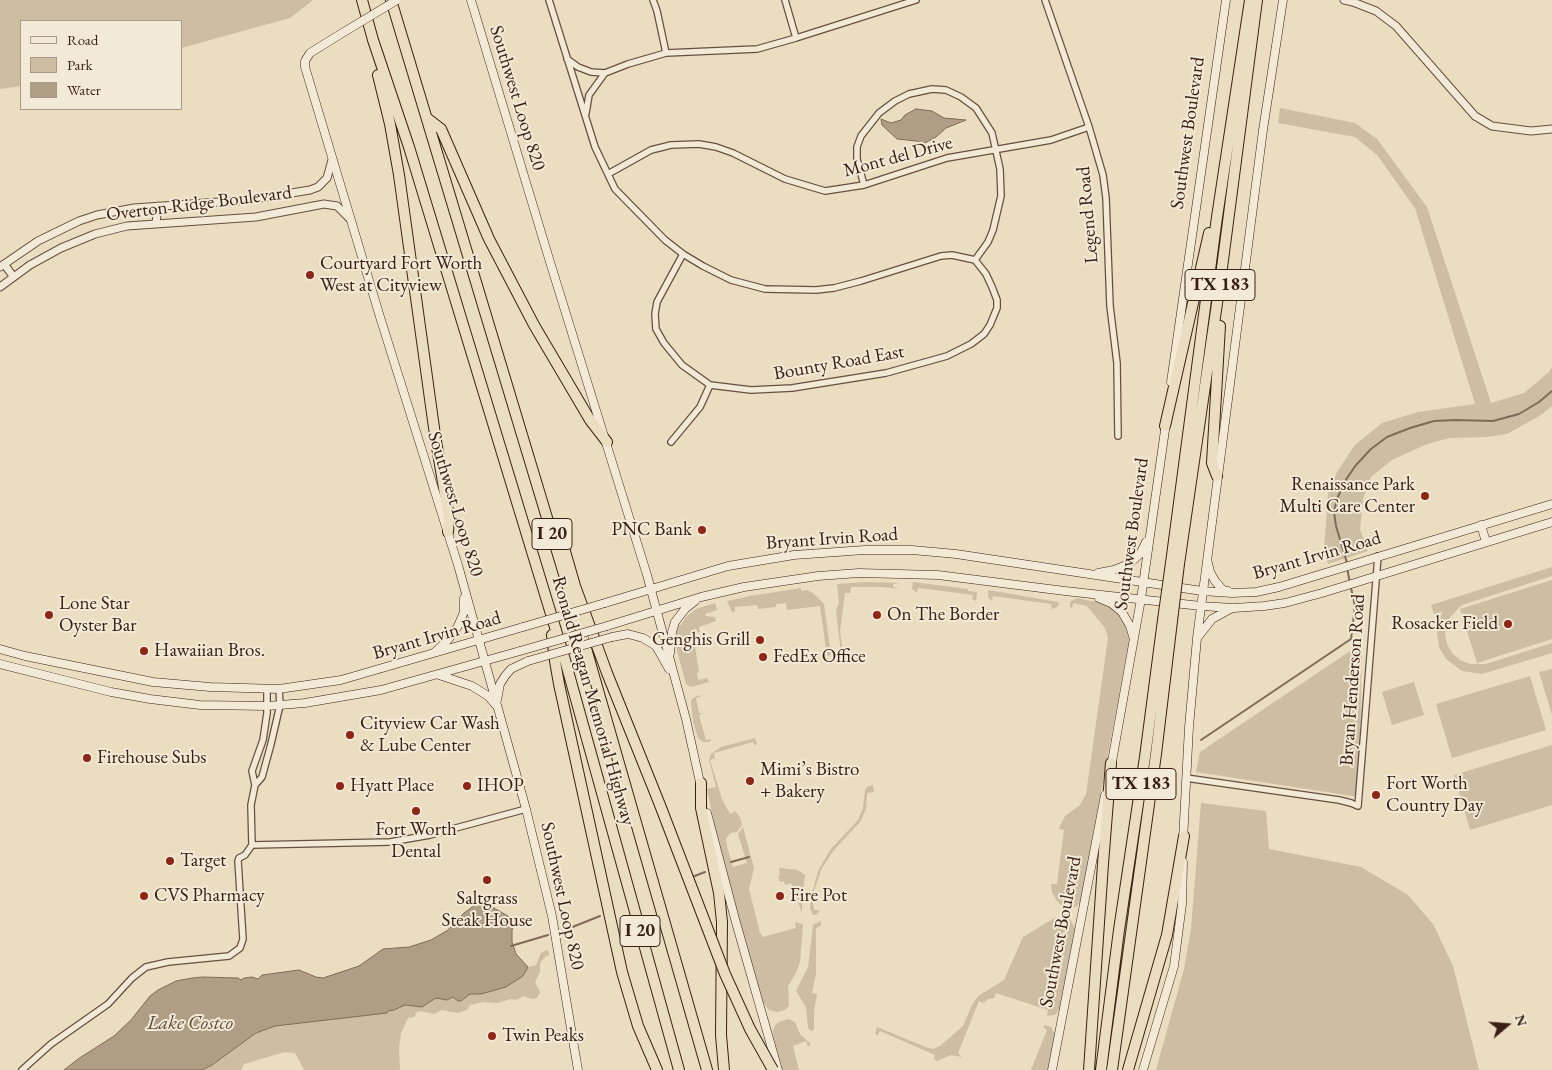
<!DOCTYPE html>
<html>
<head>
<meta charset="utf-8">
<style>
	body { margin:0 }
	#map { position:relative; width:1552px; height:1070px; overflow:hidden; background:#ebddc0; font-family:"EB Garamond",serif }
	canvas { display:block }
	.legend { position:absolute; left:20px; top:20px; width:162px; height:90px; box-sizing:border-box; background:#f2e9d6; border:1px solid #a89988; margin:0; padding:6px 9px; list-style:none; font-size:15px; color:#3a2014 }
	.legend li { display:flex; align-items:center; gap:10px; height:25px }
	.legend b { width:25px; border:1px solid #a89988 }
	.north { position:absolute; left:1482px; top:1000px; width:50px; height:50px; -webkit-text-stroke:4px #f2e9d6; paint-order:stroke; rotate:72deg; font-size:14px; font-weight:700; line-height:20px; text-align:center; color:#3a2014 }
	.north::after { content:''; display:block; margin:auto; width:18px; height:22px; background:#3a2014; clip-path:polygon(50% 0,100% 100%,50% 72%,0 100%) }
</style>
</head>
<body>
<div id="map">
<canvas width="1552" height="1070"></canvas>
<ul class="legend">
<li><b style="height:6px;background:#f2e9d6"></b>Road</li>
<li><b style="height:14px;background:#cdbda3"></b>Park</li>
<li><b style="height:14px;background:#af9d86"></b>Water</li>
</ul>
<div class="north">N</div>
</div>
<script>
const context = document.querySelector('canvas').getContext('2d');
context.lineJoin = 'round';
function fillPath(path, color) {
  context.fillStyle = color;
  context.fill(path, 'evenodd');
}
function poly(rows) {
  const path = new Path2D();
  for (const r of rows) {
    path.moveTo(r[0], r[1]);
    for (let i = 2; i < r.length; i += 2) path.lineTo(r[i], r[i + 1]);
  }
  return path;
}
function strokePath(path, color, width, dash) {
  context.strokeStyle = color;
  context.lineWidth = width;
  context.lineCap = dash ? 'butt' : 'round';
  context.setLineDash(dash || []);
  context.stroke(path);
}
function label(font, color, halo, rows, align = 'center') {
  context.font = font + ' "EB Garamond",serif';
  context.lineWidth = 4;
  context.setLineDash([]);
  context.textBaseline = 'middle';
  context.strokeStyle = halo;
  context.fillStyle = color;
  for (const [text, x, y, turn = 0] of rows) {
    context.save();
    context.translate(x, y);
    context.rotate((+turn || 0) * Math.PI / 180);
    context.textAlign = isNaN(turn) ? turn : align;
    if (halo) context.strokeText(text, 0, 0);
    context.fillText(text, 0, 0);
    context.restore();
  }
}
fillPath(poly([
	[0,0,313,0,290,18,181,48,181,21,21,21,21,86,0,89],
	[1280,108,1355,123,1377,139,1427,207,1491,403,1524,393,1549,372,1552,367,1552,406,1541,415,1507,434,1487,437,1450,438,1427,444,1392,460,1371,477,1363,499,1360,529,1368,551,1328,564,1324,550,1328,494,1337,472,1355,445,1382,423,1418,412,1475,404,1415,208,1377,155,1355,137,1278,123],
	[1552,567,1552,576,1462,605,1450,617,1445,633,1447,644,1452,653,1460,660,1470,664,1486,664,1552,643,1552,653,1482,674,1462,671,1446,659,1439,647,1437,633,1439,619,1443,611,1434,614,1431,605],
	[1552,580,1552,639,1477,663,1460,609],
	[866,582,901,583,893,584,893,587,899,589,882,587,851,587,850,593,845,593,840,631,843,654,849,654,849,656,844,656,841,653,837,620,836,610,839,603,837,584],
	[913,582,968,589,968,591,977,592,976,601,972,599,973,595,958,593,918,588,917,593,912,589],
	[801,588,801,591,807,590,813,593,824,604,831,655,827,656,820,606,787,610,786,603,776,604,776,607,758,609,757,605,735,607,735,611,732,612,727,601,750,596],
	[988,590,1058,602,1059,604,1057,607,1052,609,1051,604,993,596,992,601,988,597],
	[1077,598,1090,601,1096,601,1107,605,1120,615,1126,626,1129,641,1081,900,1077,906,1071,909,1061,905,1057,901,1052,892,1051,884,1057,884,1064,830,1059,829,1060,826,1065,816,1080,805,1086,794,1108,638,1105,628,1087,606,1073,603,1072,608,1070,607,1070,602],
	[715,603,717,610,705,614,706,616,715,617,716,621,699,627,700,632,693,633,699,672,697,673,698,680,707,678,709,682,691,687,686,684,675,643,677,625,681,625,686,617,696,609],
	[1362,643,1359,797,1196,772,1200,752],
	[1552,669,1552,715,1539,672],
	[1530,676,1546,730,1452,758,1436,704],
	[1414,682,1424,715,1392,725,1382,692],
	[699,695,701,697,696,698,699,713,704,713,699,715,706,740,712,739,709,742,703,742,698,738,693,721,691,701,693,698],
	[755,738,757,743,755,746,753,742,714,753,715,758,710,760,722,799,726,807,730,814,735,811,740,817,742,825,737,832,731,833,728,836,726,839,727,847,733,867,747,863,738,834,743,827,754,868,749,889,760,933,763,937,796,928,795,922,802,924,803,925,800,962,796,973,788,986,789,1006,785,1010,777,1012,769,1010,763,1002,722,860,707,789,716,787,709,760,711,754,721,747],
	[1552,745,1552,805,1470,830,1454,775],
	[873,785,874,792,867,793,866,809,860,822,834,850,822,868,814,891,813,901,814,910,819,910,819,912,816,915,813,915,810,908,811,897,818,871,830,850,858,820,863,808,865,790,867,787],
	[1201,803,1266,811,1269,849,1361,867,1408,895,1433,924,1453,966,1479,1070,1156,1070,1184,969,1191,929],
	[780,868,798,870,805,875,802,896,802,913,791,883,785,885,784,881,780,882,778,876,780,875,779,869],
	[1056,917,1070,919,1075,928,1060,1008,1055,1015,1047,1016,1048,1010,996,993,994,998,988,999,984,1003,979,1001,958,1053,962,1057,951,1055,937,1061,934,1059,935,1055,880,1031,878,1035,875,1034,877,1027,928,1048,933,1049,940,1046,963,1026,971,1007,978,996,1004,980,1023,937],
	[821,921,821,926,816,928,816,974,812,993,817,994,814,1011,814,1030,811,1031,808,1028,806,1007,796,991,808,967,813,925],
	[547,950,549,952,549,955,545,957,540,963,540,972,535,982,540,992,537,998,532,999,524,996,516,1000,511,999,498,1003,483,1002,470,1005,467,1010,458,1013,442,1010,434,1014,420,1011,415,1013,416,1014,414,1017,408,1018,401,1033,399,1049,400,1070,304,1070,295,1053,285,1052,244,1064,241,1070,202,1070,212,1065,256,1033,275,1026,392,1010,405,1005,422,1007,436,998,447,1000,453,997,461,1001,470,994,481,994,506,987,523,976,528,967,536,965,541,953],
	[789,1019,795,1022,800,1034,811,1044,808,1047,806,1041,793,1046,799,1070,783,1070,773,1036,773,1030,776,1024,781,1021],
	[1045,1025,1051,1027,1055,1034,1048,1070,1031,1070,1047,1030,1043,1027]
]), '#cdbda3');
const water = poly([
	[916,109,932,111,944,118,966,120,946,128,936,137,925,143,916,141,897,139,882,125,881,119,891,123,901,120,905,115,916,109],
	[475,905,483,905,492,907,515,920,512,930,512,942,516,954,528,967,523,976,506,987,481,994,470,994,461,1001,458,1001,453,997,447,1000,436,998,422,1007,405,1005,394,1010,388,1011,387,1013,275,1026,256,1033,212,1065,202,1070,64,1070,78,1059,114,1036,131,1020,150,996,158,990,176,981,192,978,203,977,238,978,241,980,244,978,252,977,258,979,262,975,299,970,316,977,323,978,359,966,383,949,409,947,431,940,448,930,464,913,475,905]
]);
fillPath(water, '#af9d86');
strokePath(water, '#806b58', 1);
strokePath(poly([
	[1347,563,1336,526,1334,512,1337,499,1345,481,1356,465,1371,449,1387,437,1410,428,1434,421,1456,420,1493,421,1519,414,1539,402,1552,391],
	[1347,568,1350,583],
	[1201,740,1351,639,1355,606,1351,588],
	[731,862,749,857],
	[692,877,705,872],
	[565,930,600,916],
	[511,946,548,935]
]), '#806b58', 2);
const minor = poly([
	[549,0,595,147,615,189,665,240,683,254,703,266,731,280,765,289,816,290,834,288,861,281,941,256,952,255,975,260],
	[653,0,657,11,666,53],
	[785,0,796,38],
	[1045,0,1089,127,1103,175,1106,198,1110,306,1117,363,1118,436],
	[567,59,578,67,591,72,605,73,628,64,666,53,757,49,796,38,916,0],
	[586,113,589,95,605,73],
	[608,174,651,150,671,145,699,144,716,147,733,153,785,179,825,191,864,185,947,158,1051,140,1089,127],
	[864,185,857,159,857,147,861,136,879,113,895,101,909,94,932,89,946,90,961,97,976,108,992,133,1000,169,1001,196,993,230,988,242,975,260],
	[683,254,657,302,655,314,656,329,664,343,682,365,710,385,751,390,792,388,886,373,947,356,971,344,984,334,990,325,997,308,997,300,992,287,986,274,975,260],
	[671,442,700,407,710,385],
	[1186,778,1339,800,1351,803,1358,806,1378,556],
	[255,785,262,777,271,744,280,705,279,689],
	[252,845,390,842,430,835,526,809],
	[22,1070,51,1044,108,1004,132,978,146,967,168,962,229,956,240,948,243,939,238,861,239,858,245,855,252,845,251,805,255,785,252,771,263,740,267,713,267,689]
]);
const tertiary = poly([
	[1344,0,1353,2,1376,11,1396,26,1475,116,1492,126,1531,131,1552,129],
	[156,223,158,206],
	[4,264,13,276],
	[0,267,38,241,79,221,97,215,134,208,248,200,310,190,318,187,327,178,332,160],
	[0,287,30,265,61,248,95,234,127,226,256,217,324,204,337,206,350,219]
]);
const secondary = poly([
	[471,0,550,262,647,575,686,719,701,787],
	[339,35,310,53,305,61,305,67,380,317,458,565,526,809,552,916,578,1070],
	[1171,382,1226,0],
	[1481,525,1486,542],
	[1208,563,1210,572,1215,581,1223,590,1228,591],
	[1098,573,1114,570,1129,564,1140,554,1146,542],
	[1099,598,1111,603,1122,612,1130,626,1133,636],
	[605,603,728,566,794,555,865,550,912,550,956,554,1202,591,1232,593,1256,592,1279,587,1552,504],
	[607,626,701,597,744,587,818,576,859,573,938,575,1065,591,1201,606,1234,608,1264,606,1285,603,1322,593,1552,522],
	[612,637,628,634,643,638,656,646,669,669],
	[1198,637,1212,619,1232,608],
	[0,649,25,656,153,682,210,687,279,689,341,680,523,627],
	[435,652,448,640,458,626,464,612,464,598],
	[670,653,672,632,675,622,685,609,695,601],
	[0,664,111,692,150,699,200,705,267,706,305,703,381,690,520,651],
	[439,675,472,686,488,696,496,705],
	[497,700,500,684,505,676,511,669,528,661],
	[1111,767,1141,599,1166,423],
	[707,813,735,919,778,1070],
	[1183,840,1189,727,1197,638,1263,130,1283,0],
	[1052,1070,1105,795],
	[1143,1070,1174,966,1182,904,1183,862]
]);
const motorway = poly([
	[362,0,373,40,409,147,565,660,679,1070],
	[391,0,579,624,707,1070],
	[378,75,390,124,399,175,435,435,449,518,448,532],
	[428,119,441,129,489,239,534,325,590,420,607,442],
	[1165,426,1209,233],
	[1217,476,1212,463,1220,326],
	[562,541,575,586,607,673,660,805],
	[1171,563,1217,217,1250,0],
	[1179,564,1220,283,1257,0],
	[552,635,555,661,559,684,622,972,638,1026,657,1070],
	[701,783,701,808,719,893,722,922,721,1035,724,1070],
	[1089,1070,1103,864,1111,763],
	[1101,1070,1119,930,1145,757,1163,620],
	[1112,1070,1156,754,1172,621],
	[1128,1070,1167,935,1184,836]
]);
strokePath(minor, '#664f3f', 8);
strokePath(tertiary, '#664f3f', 9);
strokePath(secondary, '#3a2014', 9);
strokePath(motorway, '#3a2014', 12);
strokePath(minor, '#f2e9d6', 5.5);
strokePath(tertiary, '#f2e9d6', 7);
strokePath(secondary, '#f2e9d6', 8);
strokePath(motorway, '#ebddc0', 10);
const secondaryBridge = poly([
	[339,35,397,0],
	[523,627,605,603],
	[520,651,607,626],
	[528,661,612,637]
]);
const motorwayBridge = poly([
	[1163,620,1171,563],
	[1172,621,1179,564],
	[660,805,725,974,750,1029,773,1070]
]);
strokePath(secondaryBridge, '#3a2014', 9, []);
strokePath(motorwayBridge, '#3a2014', 12, []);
strokePath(secondaryBridge, '#f2e9d6', 8);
strokePath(motorwayBridge, '#ebddc0', 10);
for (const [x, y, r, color] of [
	[310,275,5,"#8f2418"],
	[1425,496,5,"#8f2418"],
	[702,530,5,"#8f2418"],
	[49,615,5,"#8f2418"],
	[877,615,5,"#8f2418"],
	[1508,624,5,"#8f2418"],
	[760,640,5,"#8f2418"],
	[144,651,5,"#8f2418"],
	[763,657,5,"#8f2418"],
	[350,735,5,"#8f2418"],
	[87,758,5,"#8f2418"],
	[750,781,5,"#8f2418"],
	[340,786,5,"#8f2418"],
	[467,786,5,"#8f2418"],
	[1376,795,5,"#8f2418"],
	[416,811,5,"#8f2418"],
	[170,861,5,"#8f2418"],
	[487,880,5,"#8f2418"],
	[144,896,5,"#8f2418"],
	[780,896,5,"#8f2418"],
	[492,1036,5,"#8f2418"]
]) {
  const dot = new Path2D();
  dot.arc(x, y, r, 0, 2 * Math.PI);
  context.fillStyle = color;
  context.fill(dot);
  strokePath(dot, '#f2e9d6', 2);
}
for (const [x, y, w] of [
	[1220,285,70],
	[552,534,40],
	[1141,784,70],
	[640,931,40]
]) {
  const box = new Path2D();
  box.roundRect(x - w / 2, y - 15.5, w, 31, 4);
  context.fillStyle = '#f2e9d6';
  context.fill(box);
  strokePath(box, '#3a2014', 1);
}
label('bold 18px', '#3a2014', null, [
	["TX 183",1220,285],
	["I 20",552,534],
	["TX 183",1141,784],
	["I 20",640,931]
]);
label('19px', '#3a2014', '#f2e9d6', [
	["Southwest Loop 820",517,98,73],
	["Southwest Boulevard",1188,133,-82],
	["Mont del Drive",898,157,-15],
	["Overton Ridge Boulevard",199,204,-7],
	["Legend Road",1088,215,-95],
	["Bounty Road East",839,363,-10],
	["Southwest Loop 820",455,504,73],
	["Southwest Boulevard",1132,534,-82],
	["Bryant Irvin Road",832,539,-4],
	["Bryant Irvin Road",1317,556,-16],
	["Bryant Irvin Road",437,636,-16],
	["Bryan Henderson Road",1353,680,-86],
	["Ronald Reagan Memorial Highway",593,701,74],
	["Southwest Loop 820",562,896,78],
	["Southwest Boulevard",1061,932,-79]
]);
label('19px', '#3a2014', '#f2e9d6', [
	["Courtyard Fort Worth",320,264],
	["West at Cityview",320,286],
	["Renaissance Park",1415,485,"right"],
	["Multi Care Center",1415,507,"right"],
	["PNC Bank",692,530,"right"],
	["Lone Star",59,604],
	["Oyster Bar",59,626],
	["On The Border",887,615],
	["Rosacker Field",1498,624,"right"],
	["Genghis Grill",750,640,"right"],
	["Hawaiian Bros.",154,651],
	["FedEx Office",773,657],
	["Cityview Car Wash",360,724],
	["& Lube Center",360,746],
	["Firehouse Subs",97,758],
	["Mimi’s Bistro",760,770],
	["+ Bakery",760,792],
	["Fort Worth",1386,784],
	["Country Day",1386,806],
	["Hyatt Place",350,786],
	["IHOP",477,786],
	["Fort Worth",416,830,"center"],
	["Dental",416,852,"center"],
	["Target",180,861],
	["CVS Pharmacy",154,896],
	["Fire Pot",790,896],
	["Saltgrass",487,899,"center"],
	["Steak House",487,921,"center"],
	["Twin Peaks",502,1036]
], 'left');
label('italic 20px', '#634c3c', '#f2e9d6', [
	["Lake Costco",190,1024]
]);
</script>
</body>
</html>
